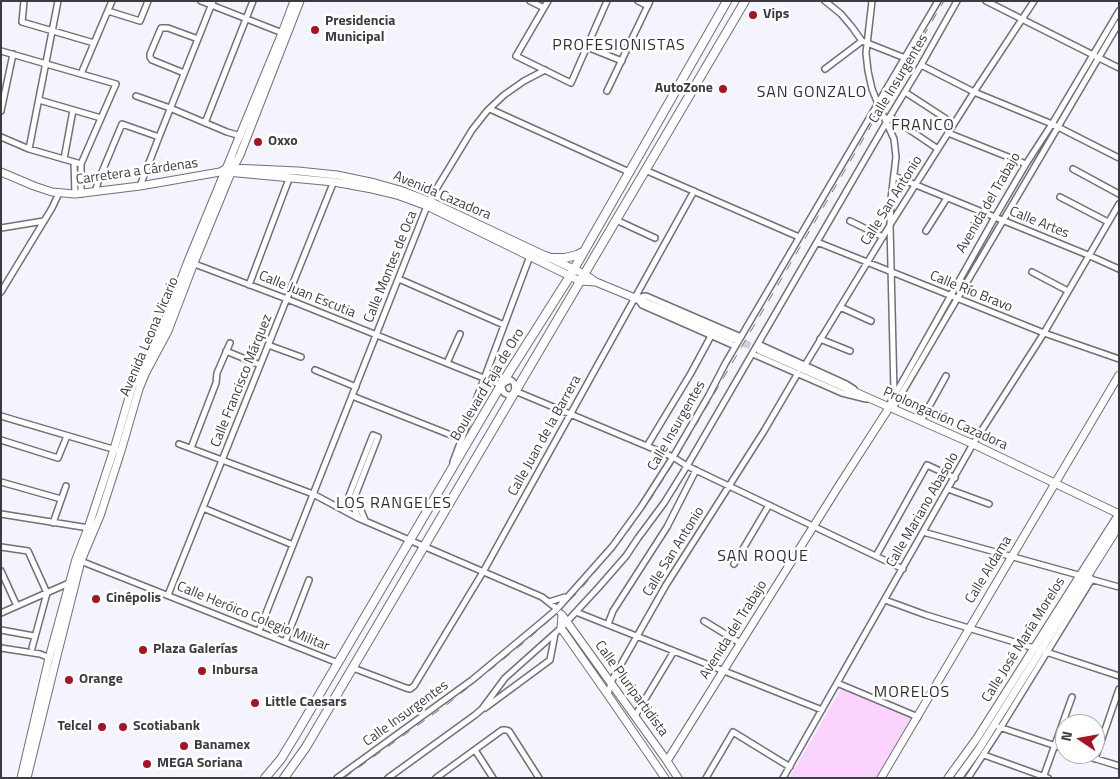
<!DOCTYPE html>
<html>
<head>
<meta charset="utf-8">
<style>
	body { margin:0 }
	#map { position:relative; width:1120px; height:779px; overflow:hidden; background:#f4f4fe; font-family:"Titillium Web",sans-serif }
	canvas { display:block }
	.frame { position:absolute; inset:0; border:2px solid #3c3c40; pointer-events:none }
	.north { position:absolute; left:1055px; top:714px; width:50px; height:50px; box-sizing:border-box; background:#fff; border:1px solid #b1b1b3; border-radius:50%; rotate:282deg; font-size:14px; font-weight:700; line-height:20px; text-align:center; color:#3c3c40 }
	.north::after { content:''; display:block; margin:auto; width:18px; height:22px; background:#a81221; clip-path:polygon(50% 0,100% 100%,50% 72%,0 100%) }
</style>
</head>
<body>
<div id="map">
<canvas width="1120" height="779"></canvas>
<div class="frame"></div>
<div class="north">N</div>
</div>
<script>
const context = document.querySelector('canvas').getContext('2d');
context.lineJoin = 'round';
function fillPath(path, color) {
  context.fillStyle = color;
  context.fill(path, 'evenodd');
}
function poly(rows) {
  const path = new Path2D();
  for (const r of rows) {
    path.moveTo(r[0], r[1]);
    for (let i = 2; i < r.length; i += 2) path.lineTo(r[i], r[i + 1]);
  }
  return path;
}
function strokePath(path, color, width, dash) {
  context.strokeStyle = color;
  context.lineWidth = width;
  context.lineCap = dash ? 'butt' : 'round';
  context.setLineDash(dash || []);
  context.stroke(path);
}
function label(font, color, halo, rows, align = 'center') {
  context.font = font + ' "Titillium Web",sans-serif';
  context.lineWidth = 5;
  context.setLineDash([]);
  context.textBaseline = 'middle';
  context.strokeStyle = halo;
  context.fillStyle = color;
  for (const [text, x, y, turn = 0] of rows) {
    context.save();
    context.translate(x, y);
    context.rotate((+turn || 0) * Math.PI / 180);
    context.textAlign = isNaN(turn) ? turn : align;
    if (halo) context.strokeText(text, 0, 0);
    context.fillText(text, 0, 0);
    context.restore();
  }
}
fillPath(poly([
	[841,689,911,718,876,778,789,778]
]), '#fbd4fe');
strokePath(poly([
	[734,339,760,350]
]), '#cfcfd8', 7, [7, 3.5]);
const street = poly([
	[24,1,22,22,94,43],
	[201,1,285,34],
	[530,1,544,8],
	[548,1,516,56,571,83,607,1],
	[638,1,648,6],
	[825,1,841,14,852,27,862,41,905,58],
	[872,1,866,53,868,71,872,89,878,104,894,139,896,157,891,199,890,225,894,392],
	[986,1,1119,68],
	[108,11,140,21,148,1],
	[587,47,622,61],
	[1,51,116,84,81,164,81,194],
	[921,65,974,92,1052,124,1119,158],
	[825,69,862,41],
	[184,73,152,60,150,57,150,54,161,28,168,28,198,39],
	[81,74,112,1],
	[607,91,650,1],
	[908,94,954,124],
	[136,96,170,108,227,132,241,136],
	[39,100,101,118],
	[490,109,629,172],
	[1,111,13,54],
	[887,118,892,118,938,149],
	[205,123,253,1],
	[948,133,1026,164],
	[1,137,29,149,81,164],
	[29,149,58,1],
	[64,159,73,110],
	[74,162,75,194],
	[1073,169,1119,194],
	[645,170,799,237],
	[894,176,1088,255,1119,269],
	[140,186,159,137,213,1],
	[95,192,99,179,122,124,159,137],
	[1060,197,1108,222],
	[616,220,655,238],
	[850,221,883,237],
	[1,228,44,221],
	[926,231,947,198],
	[817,242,1044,333,1119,359],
	[192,263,287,299,501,385],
	[1032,272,1068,291],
	[399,279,504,325],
	[249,285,289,179],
	[1,292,52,208,59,193],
	[636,298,646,296,741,337],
	[638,299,642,305,735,346],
	[840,307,871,321],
	[820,339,850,351],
	[758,344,846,384,854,389],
	[268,345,301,357],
	[226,351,260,365],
	[753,354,842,393,866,399],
	[447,363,460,334],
	[805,365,890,225,974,92,1034,1],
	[315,370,356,387],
	[504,383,511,380,514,383,515,390],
	[501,385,504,393,508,395,511,395,513,393],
	[515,391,673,457,687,466,903,569],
	[352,396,461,439],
	[888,407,995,217,1026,164,1052,124,1119,11],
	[892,409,896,403,1119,23],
	[1,416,116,450],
	[921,421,946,376],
	[1,440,58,458,67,436],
	[179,444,313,494,358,518,542,597,556,608,562,615],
	[647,446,691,373,711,336],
	[191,448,216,383,217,373,230,343],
	[453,462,530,256],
	[1,482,61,499],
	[948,489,989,504],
	[203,508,293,545],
	[1,514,89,528],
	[358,517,349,496,373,435,378,437,355,496,365,520],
	[53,523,66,486],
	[923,532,1082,576],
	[1,547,28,551,47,593,32,648],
	[876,556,927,465,955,478],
	[78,560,338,663],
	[734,564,769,505],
	[1,571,17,606],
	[1090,579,1119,587],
	[168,595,334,181],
	[885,600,926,615,1034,648,1119,676],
	[549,602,565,597],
	[576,612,822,710],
	[1,613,69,583],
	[704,621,740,643],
	[608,624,613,611,667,527,696,470],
	[1,630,34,636],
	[259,631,429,201,472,130,487,111,504,95,524,81,545,70],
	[285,642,309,580],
	[1,648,40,654,50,658],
	[353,668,406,688,410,689,414,686,483,572,694,191],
	[837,683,918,717],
	[608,695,611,682,666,585,764,431,798,373],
	[485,708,550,660,555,634],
	[635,716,674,651],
	[999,727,1065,749],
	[475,750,493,778],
	[1080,754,1119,766],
	[984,755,1048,778],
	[1095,759,1119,689],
	[337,778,472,680,543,621,557,609,612,547,641,507,673,457,709,395,725,364,938,1],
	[388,778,475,715,482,709,505,678,561,628,598,588,626,556,638,538,664,503,687,466,886,123,921,65,957,1],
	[436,778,502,730,506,730,509,731,539,778],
	[706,778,733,732,790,767],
	[783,778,973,444,1044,333,1119,204],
	[968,778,1001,727,1092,579],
	[1043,778,1072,697]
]);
const secondary = poly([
	[1,172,34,186,52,192,75,194,140,186,220,172,227,168,233,168,298,171,337,175,375,183,400,190,429,201,584,274,596,282,734,339],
	[227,172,334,182,372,189,397,195,427,206,580,281,596,282],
	[760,350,973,444,1119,514],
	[562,615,667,761,678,778],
	[562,615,561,628,608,695,665,778],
	[667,761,838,487,887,411,888,407],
	[21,778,49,658,76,559,88,528,114,449,132,387,147,355,162,329,188,261,282,33,294,1],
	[27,778,56,660,81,561,100,516,121,451,139,389,146,372,168,331,194,263,233,168,240,155,300,1],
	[881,778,1119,375],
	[948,778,977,738,1119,514],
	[958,778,979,749,994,725,1119,526]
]);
const primary = poly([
	[545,256,551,258,565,258,577,255,583,252],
	[265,778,281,759,295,736,501,385,570,276,727,1],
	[284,778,306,747,745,1]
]);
strokePath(street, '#707078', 8);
strokePath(secondary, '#707078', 9);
strokePath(primary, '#707078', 10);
strokePath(street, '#fff', 5);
strokePath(secondary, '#fff', 7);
strokePath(primary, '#fff', 8);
strokePath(poly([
	[344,778,449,703,526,641,552,618,581,589,624,537,650,500,676,459,944,1]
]), '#76767c', 1, [9, 9]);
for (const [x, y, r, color] of [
	[753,15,5,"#a81221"],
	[315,30,5,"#a81221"],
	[723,89,5,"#a81221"],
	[258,142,5,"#a81221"],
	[96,599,5,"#a81221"],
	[143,650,5,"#a81221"],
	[202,671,5,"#a81221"],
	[69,680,5,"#a81221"],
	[255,703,5,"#a81221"],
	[102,727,5,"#a81221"],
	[123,727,5,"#a81221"],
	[184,746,5,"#a81221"],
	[147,764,5,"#a81221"]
]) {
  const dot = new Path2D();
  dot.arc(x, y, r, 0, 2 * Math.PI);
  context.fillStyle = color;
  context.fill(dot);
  strokePath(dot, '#fff', 2);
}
label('bold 14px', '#3c3c40', '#fff', [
	["Vips",763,15],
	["Presidencia",325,22],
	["Municipal",325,38],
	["AutoZone",713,89,"right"],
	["Oxxo",268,142],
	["Cinépolis",106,599],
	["Plaza Galerías",153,650],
	["Inbursa",212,671],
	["Orange",79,680],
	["Little Caesars",265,703],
	["Telcel",92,727,"right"],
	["Scotiabank",133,727],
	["Banamex",194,746],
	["MEGA Soriana",157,764]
], 'left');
label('14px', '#3c3c40', '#fff', [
	["Calle Insurgentes",899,79,-59],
	["Carretera a Cárdenas",137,172,-8],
	["Avenida Cazadora",442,196,23],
	["Calle San Antonio",892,201,-58],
	["Avenida del Trabajo",989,203,-60],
	["Calle Artes",1039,223,22],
	["Calle Montes de Oca",391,267,-68],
	["Calle Río Bravo",971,292,22],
	["Calle Juan Escutia",307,295,22],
	["Avenida Leona Vicario",150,337,-67],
	["Calle Francisco Márquez",242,381,-68],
	["Boulevard Faja de Oro",488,385,-59],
	["Prolongación Cazadora",945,419,24],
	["Calle Insurgentes",677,426,-60],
	["Calle Juan de la Barrera",545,436,-61],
	["Calle Mariano Abasolo",923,510,-60],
	["Calle San Antonio",674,552,-58],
	["Calle Aldama",989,570,-59],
	["Calle Heróico Colegio Militar",253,617,22],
	["Avenida del Trabajo",734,630,-58],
	["Calle José María Morelos",1024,640,-58],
	["Calle Pluripartidista",631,689,54],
	["Calle Insurgentes",406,714,-36]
]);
context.letterSpacing = '1px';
label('16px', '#303037', '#fff', [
	["PROFESIONISTAS",619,46],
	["SAN GONZALO",812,93],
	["FRANCO",923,126],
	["LOS RANGELES",394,504],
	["SAN ROQUE",763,557],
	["MORELOS",912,693]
]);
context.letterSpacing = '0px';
</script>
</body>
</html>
